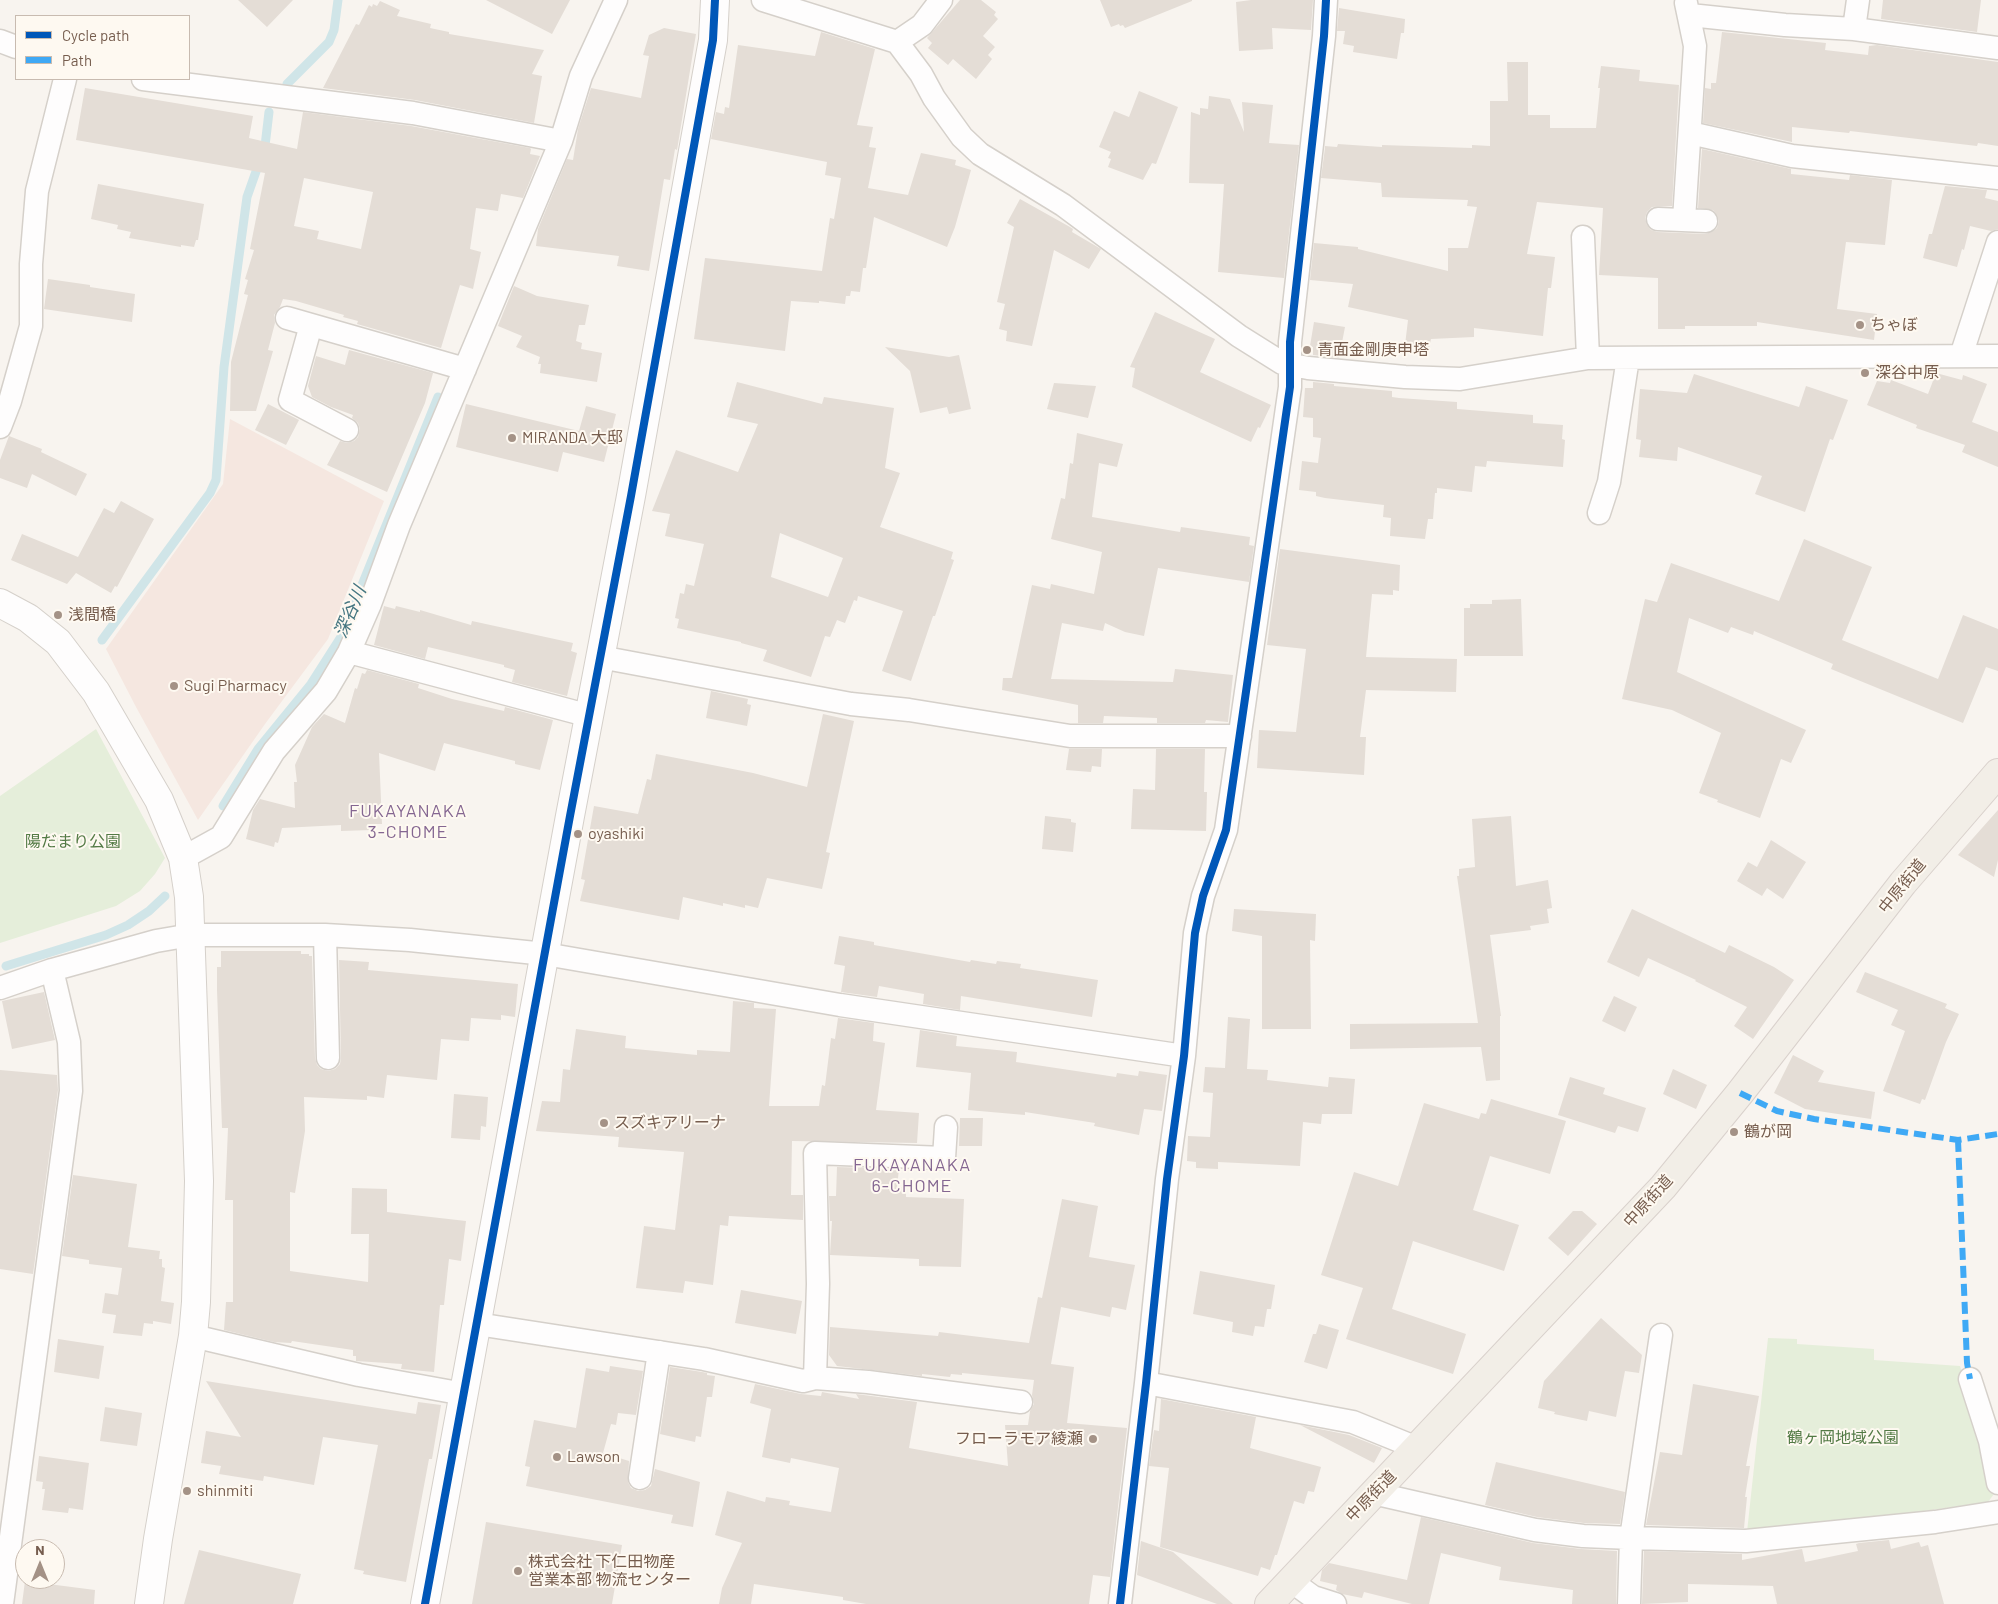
<!DOCTYPE html>
<html>
<head>
<meta charset="utf-8">
<style>
	body { margin:0 }
	#map { position:relative; width:1998px; height:1604px; overflow:hidden; background:#f8f4ef; font-family:Barlow,sans-serif }
	canvas { display:block }
	.legend { position:absolute; left:15px; top:15px; width:175px; height:65px; box-sizing:border-box; background:#fef9f1; border:1px solid #c8bbb0; margin:0; padding:6px 9px; list-style:none; font-size:15px; color:#765d4e }
	.legend li { display:flex; align-items:center; gap:10px; height:25px }
	.legend b { width:25px; border:1px solid #c8bbb0 }
	.north { position:absolute; left:15px; top:1539px; width:50px; height:50px; box-sizing:border-box; background:#fef9f1; border:1px solid #c8bbb0; border-radius:50%; rotate:0deg; font-size:14px; font-weight:700; line-height:20px; text-align:center; color:#765d4e }
	.north::after { content:''; display:block; margin:auto; width:18px; height:22px; background:#a49286; clip-path:polygon(50% 0,100% 100%,50% 72%,0 100%) }
</style>
</head>
<body>
<div id="map">
<canvas width="1998" height="1604"></canvas>
<ul class="legend">
<li><b style="height:6px;background:#0057b8"></b>Cycle path</li>
<li><b style="height:6px;background:#3fa9f5"></b>Path</li>
</ul>
<div class="north">N</div>
</div>
<script>
const context = document.querySelector('canvas').getContext('2d');
context.lineJoin = 'round';
function fillPath(path, color) {
  context.fillStyle = color;
  context.fill(path, 'evenodd');
}
function poly(rows) {
  const path = new Path2D();
  for (const r of rows) {
    path.moveTo(r[0], r[1]);
    for (let i = 2; i < r.length; i += 2) path.lineTo(r[i], r[i + 1]);
  }
  return path;
}
function strokePath(path, color, width, dash) {
  context.strokeStyle = color;
  context.lineWidth = width;
  context.lineCap = dash ? 'butt' : 'round';
  context.setLineDash(dash || []);
  context.stroke(path);
}
function label(font, color, halo, rows, align = 'center') {
  context.font = font + ' Barlow,"Noto Sans JP",sans-serif';
  context.lineWidth = 4;
  context.setLineDash([]);
  context.textBaseline = 'middle';
  context.strokeStyle = halo;
  context.fillStyle = color;
  for (const [text, x, y, turn = 0] of rows) {
    context.save();
    context.translate(x, y);
    context.rotate((+turn || 0) * Math.PI / 180);
    context.textAlign = isNaN(turn) ? turn : align;
    if (halo) context.strokeText(text, 0, 0);
    context.fillText(text, 0, 0);
    context.restore();
  }
}
fillPath(poly([
	[230,419,384,501,328,639,265,724,198,820,136,707,106,649,223,484]
]), '#f5e7e0');
fillPath(poly([
	[96,729,165,858,155,874,140,891,116,906,0,943,0,796],
	[1768,1338,1797,1339,1797,1344,1874,1349,1874,1360,1960,1366,1994,1494,1988,1502,1867,1519,1747,1532]
]), '#e5eeda');
strokePath(poly([
	[287,84,329,42,334,30,338,0],
	[102,640,210,493,216,480,224,367,247,197,265,146,269,112],
	[223,806,258,749,311,684,341,637,438,397],
	[6,966,106,935,128,925,149,911,165,896]
]), '#d0e5e8', 9);
fillPath(poly([
	[238,0,293,0,267,27],
	[486,0,570,0,552,34],
	[960,0,981,0,996,12,994,15,998,19,983,36,995,47,988,55,992,59,976,79,953,59,948,65,928,48,932,43,927,38],
	[1100,0,1192,0,1192,1,1125,28,1123,25,1120,26,1119,24,1111,27],
	[1251,0,1313,0,1311,30,1272,28,1273,49,1239,51,1236,2],
	[1883,0,1981,0,1977,32,1881,19],
	[380,1,400,10,397,16,431,24,430,28,449,32,449,34,544,50,532,74,542,76,534,123,415,100,323,88,356,24,359,25,369,5,372,7,373,4,377,6],
	[1339,8,1405,19,1404,33,1401,33,1397,59,1353,52,1354,46,1343,44,1345,31,1337,31],
	[664,28,696,34,677,150,675,149,670,180,664,179,649,271,617,266,619,256,536,246,538,229,567,159,573,160,578,129,591,88,641,98,649,56,643,55,649,35],
	[821,32,875,49,857,125,873,127,869,147,876,148,868,188,908,195,921,153,956,160,955,165,971,170,955,227,947,247,874,217,866,268,863,268,860,292,851,291,850,296,846,296,845,304,819,301,819,303,791,301,785,351,694,339,705,258,822,271,830,218,834,219,841,178,825,175,827,162,711,139,716,112,724,114,725,107,729,108,738,45,815,56],
	[1722,32,1826,43,1825,50,1868,55,1869,46,1877,45,1998,62,1998,146,1978,143,1977,146,1850,131,1849,133,1792,127,1792,142,1703,123,1705,88,1711,89,1711,83,1716,83],
	[1507,62,1528,62,1528,115,1550,115,1550,128,1596,128,1600,88,1598,88,1601,66,1640,70,1639,81,1679,85,1672,206,1652,207,1647,212,1645,218,1647,225,1651,230,1657,232,1705,234,1712,232,1717,228,1719,221,1717,215,1713,210,1698,208,1702,149,1791,169,1791,174,1849,180,1850,175,1892,180,1885,245,1846,242,1837,309,1877,314,1874,340,1757,322,1757,326,1685,326,1685,329,1658,329,1658,278,1599,275,1603,208,1537,202,1527,254,1555,257,1551,288,1548,288,1543,336,1474,328,1474,337,1431,339,1429,348,1405,345,1408,320,1348,307,1353,284,1310,280,1314,243,1358,247,1358,249,1448,271,1448,248,1468,248,1477,207,1467,206,1468,200,1382,197,1381,183,1321,178,1325,148,1325,146,1337,147,1338,144,1382,147,1382,145,1472,148,1472,145,1490,146,1490,101,1508,101],
	[85,88,253,116,249,138,297,149,303,112,411,126,530,148,531,149,530,154,540,156,523,198,501,194,498,211,476,208,470,249,481,252,473,289,460,285,441,348,357,324,358,321,343,317,344,315,296,301,283,299,280,307,274,315,275,323,268,350,273,351,256,411,230,411,231,362,248,295,244,294,248,280,245,279,254,250,250,249,265,173,76,140],
	[304,178,373,192,361,249,317,239,319,231,294,226],
	[1139,91,1178,107,1156,164,1152,163,1143,180,1108,167,1111,159,1108,158,1111,152,1099,147,1114,111,1129,117],
	[1209,96,1230,99,1244,132,1242,102,1273,105,1269,143,1299,145,1284,278,1218,272,1224,184,1189,183,1191,112,1200,115,1200,108,1208,109],
	[98,184,204,204,198,240,196,240,194,247,181,245,181,247,129,238,131,232,117,229,118,225,91,219],
	[1945,186,1987,190,1985,198,1998,201,1998,229,1991,231,1970,226,1964,250,1962,249,1957,267,1923,258,1929,234,1932,234],
	[1020,199,1070,227,1073,229,1072,232,1101,249,1089,269,1054,250,1032,346,1006,341,1007,331,999,329,1005,304,997,302,1014,227,1007,223],
	[48,279,90,285,90,287,135,294,132,322,44,309],
	[514,286,537,296,589,305,585,325,579,325,576,341,582,343,581,349,602,353,597,382,540,373,541,364,538,364,540,357,516,347,522,336,498,326],
	[1155,312,1215,339,1200,372,1271,405,1260,428,1258,427,1251,442,1132,387,1135,368,1130,367],
	[1314,322,1345,327,1339,358,1313,355,1313,347,1310,346],
	[885,347,949,357,959,355,971,409,949,414,947,407,920,413,910,371],
	[349,350,433,373,425,403,387,492,327,465,340,441,347,443,354,441,358,437,360,429,358,423,352,418,353,415,331,407,312,397,308,386,316,356,345,365],
	[1936,373,1962,380,1963,375,1987,384,1972,422,1998,432,1998,467,1962,452,1965,445,1916,428,1917,425,1867,405,1877,381,1890,383,1891,380,1928,394],
	[1694,374,1799,407,1806,386,1848,400,1833,440,1830,439,1805,512,1755,494,1762,476,1678,447,1677,461,1639,457,1641,440,1636,439,1640,389,1687,393],
	[737,382,822,404,824,397,894,408,885,468,900,473,880,527,953,552,951,559,954,560,935,616,933,616,911,681,882,671,903,611,858,596,857,601,854,600,845,623,837,620,830,637,825,636,811,677,763,661,767,650,741,643,741,642,677,628,679,619,675,618,680,593,684,594,686,584,694,586,704,544,665,536,670,514,652,511,676,450,738,472,758,424,727,417],
	[780,533,843,558,828,597,771,577],
	[1313,382,1334,384,1334,386,1392,391,1392,397,1399,398,1457,402,1457,409,1533,415,1533,423,1563,425,1562,439,1565,440,1563,467,1487,461,1486,467,1475,466,1472,492,1437,488,1437,493,1435,493,1433,519,1428,519,1425,539,1390,536,1391,518,1383,517,1384,505,1325,498,1316,496,1316,492,1299,490,1302,461,1318,463,1321,438,1313,437,1313,418,1303,417,1305,388,1313,388],
	[1054,383,1096,386,1088,418,1047,409],
	[268,404,299,420,286,445,255,430],
	[466,404,579,431,586,406,616,414,604,462,563,452,558,472,456,447],
	[1077,433,1123,444,1117,467,1099,463,1092,517,1180,532,1181,527,1250,537,1249,545,1254,546,1249,582,1158,568,1144,636,1125,632,1105,623,1103,631,1062,623,1051,679,1173,682,1175,669,1233,675,1228,722,1206,720,1205,723,1157,723,1157,718,1104,716,1103,723,1078,723,1078,705,1002,690,1003,678,1012,678,1032,585,1050,589,1051,584,1094,594,1102,552,1051,539,1061,498,1065,499,1070,463,1073,464],
	[9,436,42,449,41,452,87,474,76,496,32,474,27,488,0,478,0,460],
	[121,501,154,519,117,587,115,586,111,593,76,573,67,584,11,560,22,534,78,557,104,508,114,513],
	[1804,539,1872,567,1842,640,1938,679,1963,615,1998,629,1998,671,1986,667,1963,723,1831,669,1833,664,1754,631,1753,635,1731,627,1728,633,1689,618,1677,672,1806,730,1791,763,1781,759,1760,818,1717,802,1718,800,1699,793,1721,733,1672,710,1622,699,1645,599,1657,602,1671,563,1779,601],
	[1280,549,1400,565,1399,591,1393,590,1393,595,1372,594,1366,657,1457,659,1456,692,1366,690,1360,737,1366,737,1364,775,1257,768,1259,730,1296,732,1306,649,1267,645],
	[1521,599,1523,656,1464,656,1464,608,1470,608,1470,604,1492,604,1492,600],
	[384,606,395,609,396,606,420,612,420,610,471,625,472,621,573,643,571,651,577,653,567,696,512,682,515,670,504,667,504,665,428,647,425,659,374,645],
	[367,670,419,684,418,688,452,699,504,711,505,707,553,720,540,770,515,764,515,761,444,743,435,771,379,753,382,824,371,824,372,830,341,831,341,825,282,828,278,843,275,842,274,847,246,839,253,810,260,799,295,808,294,782,297,782,295,765,312,727,324,714,345,723,355,688,357,689,362,673,365,674],
	[711,691,748,699,747,704,751,705,747,726,706,718],
	[823,714,854,721,826,852,830,853,822,889,767,878,758,908,745,905,745,908,723,903,723,906,683,897,679,920,580,901,585,880,581,879,594,806,638,814,647,779,651,780,656,754,753,773,807,787],
	[1069,749,1102,749,1101,767,1092,766,1091,772,1066,770],
	[1156,749,1205,749,1204,792,1207,792,1206,831,1131,829,1133,789,1155,790],
	[1998,810,1998,860,1994,877,1958,855],
	[1045,816,1071,819,1071,822,1076,823,1073,852,1042,849],
	[1511,816,1516,886,1548,880,1552,908,1547,909,1549,923,1530,926,1531,930,1490,935,1501,1016,1500,1016,1500,1080,1486,1081,1481,1047,1350,1049,1350,1024,1478,1023,1457,876,1459,876,1459,869,1475,867,1472,819],
	[1771,840,1806,862,1783,899,1767,888,1762,896,1737,881,1748,862,1757,867],
	[1234,909,1316,914,1315,941,1310,940,1311,1029,1262,1029,1262,936,1232,931],
	[1632,909,1725,953,1729,945,1774,967,1794,980,1753,1039,1734,1026,1747,1007,1695,981,1696,980,1648,958,1639,977,1607,962],
	[839,936,874,942,874,945,970,962,971,960,996,964,997,961,1021,964,1020,968,1098,980,1092,1017,961,996,960,1010,923,1004,924,994,879,986,877,997,841,992,845,966,834,964],
	[221,951,301,951,301,954,309,954,309,956,312,956,315,1058,317,1065,321,1069,328,1071,335,1069,340,1064,341,1058,339,960,369,962,368,970,518,984,515,1017,501,1015,501,1020,471,1018,469,1041,441,1039,437,1080,387,1075,384,1098,367,1096,367,1100,304,1097,305,1131,295,1193,290,1192,290,1271,368,1282,369,1234,351,1234,352,1188,387,1189,387,1212,466,1221,461,1261,449,1259,444,1305,440,1305,434,1372,401,1369,402,1364,356,1361,356,1356,353,1356,353,1350,292,1341,291,1343,274,1342,224,1330,226,1302,233,1302,233,1200,225,1200,228,1128,222,1128,217,990,217,967,221,967],
	[1865,972,1947,1004,1945,1008,1959,1014,1946,1042,1925,1100,1922,1099,1920,1104,1883,1091,1905,1031,1891,1025,1898,1010,1856,992],
	[44,992,55,1040,12,1049,2,1001],
	[1614,996,1637,1007,1625,1032,1602,1021],
	[733,1001,754,1003,754,1008,776,1009,769,1106,819,1106,822,1085,825,1086,831,1038,835,1039,838,1018,874,1023,873,1041,885,1043,876,1110,919,1113,917,1143,792,1141,791,1195,803,1195,803,1220,729,1216,728,1226,720,1225,713,1285,685,1281,683,1293,636,1288,644,1226,675,1230,684,1152,618,1147,619,1137,536,1131,542,1101,560,1102,563,1069,570,1070,576,1029,626,1036,625,1048,697,1055,697,1050,730,1052],
	[1228,1017,1250,1019,1247,1069,1268,1070,1267,1080,1328,1087,1329,1077,1355,1079,1352,1114,1322,1114,1321,1124,1303,1122,1300,1166,1218,1162,1218,1169,1196,1168,1196,1162,1187,1161,1188,1136,1210,1137,1213,1093,1203,1092,1205,1067,1225,1068],
	[920,1030,957,1036,956,1046,1017,1052,1016,1062,1116,1077,1117,1073,1138,1076,1139,1071,1167,1075,1162,1111,1144,1109,1139,1135,1094,1126,1095,1123,1025,1112,1025,1115,968,1110,971,1073,916,1067],
	[1793,1055,1824,1071,1818,1082,1875,1092,1871,1119,1805,1109,1774,1093],
	[1673,1069,1707,1085,1696,1109,1663,1094],
	[0,1070,57,1075,58,1090,33,1274,0,1269],
	[1570,1077,1605,1088,1603,1094,1646,1108,1638,1132,1618,1126,1615,1133,1558,1115],
	[454,1094,488,1097,486,1127,481,1126,480,1140,451,1138],
	[1491,1099,1566,1121,1550,1174,1490,1156,1473,1210,1519,1225,1504,1271,1413,1241,1392,1309,1466,1334,1453,1374,1346,1339,1363,1288,1321,1275,1354,1172,1398,1186,1424,1103,1479,1119,1481,1113,1486,1114],
	[960,1118,983,1118,982,1146,959,1146],
	[837,1167,899,1169,897,1187,906,1187,906,1197,964,1199,961,1267,919,1266,919,1259,830,1255,832,1221,830,1221,829,1196,836,1196],
	[73,1175,137,1184,128,1247,160,1251,159,1259,162,1259,162,1267,165,1268,161,1301,174,1303,171,1324,153,1321,153,1324,144,1323,142,1336,113,1333,116,1315,102,1313,105,1293,118,1295,122,1268,89,1264,89,1260,62,1256],
	[1062,1199,1098,1206,1089,1257,1135,1265,1126,1310,1112,1307,1110,1317,1061,1307,1051,1364,1074,1367,1067,1423,1127,1428,1110,1577,1093,1575,1089,1604,866,1604,843,1600,843,1597,754,1584,751,1604,719,1604,722,1588,742,1543,715,1535,727,1491,765,1502,766,1497,790,1501,789,1505,831,1512,839,1468,791,1458,790,1463,762,1457,771,1409,750,1403,755,1384,801,1394,821,1396,822,1392,859,1399,856,1394,917,1402,909,1448,1008,1466,1005,1425,1028,1425,1030,1411,1034,1404,1032,1395,1034,1380,962,1373,962,1375,951,1374,950,1377,922,1374,922,1376,837,1366,829,1355,830,1327,938,1336,939,1332,1029,1343,1038,1297,1042,1298],
	[1573,1211,1582,1211,1597,1224,1568,1256,1548,1238],
	[1200,1271,1275,1285,1271,1309,1267,1309,1264,1327,1255,1326,1253,1336,1232,1332,1233,1322,1193,1314],
	[741,1290,802,1301,796,1334,735,1323],
	[1601,1318,1642,1355,1639,1373,1625,1371,1616,1417,1589,1411,1587,1421,1554,1414,1555,1412,1538,1408,1544,1381],
	[1319,1324,1339,1330,1327,1369,1304,1362,1313,1334,1316,1334],
	[58,1339,104,1346,99,1379,54,1372],
	[610,1366,643,1371,636,1415,618,1413,616,1425,611,1424,603,1453,629,1461,628,1482,631,1488,638,1491,645,1490,651,1486,655,1469,700,1482,693,1527,671,1523,673,1515,526,1486,530,1467,525,1466,534,1420,576,1428,586,1368,609,1372],
	[670,1367,702,1372,707,1373,707,1375,715,1376,712,1397,707,1397,701,1437,696,1436,695,1442,660,1434],
	[206,1381,416,1414,418,1402,441,1405,432,1459,429,1459,406,1582,363,1574,364,1571,354,1569,378,1445,323,1437,314,1485,264,1476,263,1481,219,1474,221,1466,201,1463,206,1431,241,1437],
	[1693,1384,1759,1396,1746,1466,1750,1466,1745,1497,1747,1497,1744,1528,1646,1525,1660,1452,1682,1455],
	[1161,1399,1256,1417,1250,1448,1321,1467,1314,1492,1308,1491,1304,1504,1294,1501,1277,1555,1275,1555,1270,1570,1261,1567,1258,1576,1160,1547,1169,1468,1149,1466,1154,1430,1159,1431],
	[105,1407,142,1413,137,1446,100,1441],
	[1300,1425,1349,1435,1382,1448,1374,1463],
	[39,1456,89,1463,83,1510,69,1508,68,1513,42,1510,45,1489,42,1489,43,1482,36,1481],
	[1496,1462,1625,1492,1620,1524,1584,1523,1537,1517,1485,1505],
	[1421,1517,1533,1543,1581,1549,1617,1551,1616,1604,1572,1604,1573,1590,1499,1580,1501,1567,1441,1553,1429,1604,1412,1604,1364,1592,1362,1598,1342,1594,1336,1590,1337,1585,1320,1581,1322,1570,1329,1563,1407,1580],
	[486,1522,622,1545,612,1604,472,1604],
	[1889,1540,1891,1549,1919,1542,1921,1547,1928,1545,1944,1604,1777,1604,1773,1586,1688,1584,1688,1602,1642,1604,1644,1551,1742,1554,1742,1560,1802,1549,1805,1562,1858,1551,1856,1544,1859,1543],
	[1141,1541,1173,1552,1233,1604,1217,1604,1137,1575],
	[199,1550,301,1574,293,1604,184,1604],
	[25,1581,95,1590,94,1604,22,1604]
]), '#e4ddd6');
const minor = poly([
	[763,0,897,42,921,74,934,98,962,137,980,154,1063,205,1239,336,1282,363,1308,368,1405,377,1460,379,1588,358,1998,356],
	[1690,15,1785,25,1854,29,1998,48],
	[1854,29,1858,0],
	[0,41,16,47],
	[897,42,922,25,941,0],
	[143,79,413,113,561,141],
	[1690,133,1792,156,1998,178],
	[1658,219,1706,221],
	[1684,220,1695,46,1686,3],
	[1583,237,1588,358],
	[287,318,465,369],
	[311,325,290,400,347,430],
	[1961,356,1998,242],
	[0,427,10,401,31,326,31,264,37,191,65,79],
	[1599,513,1609,482,1628,358],
	[349,652,590,716],
	[600,657,851,704,909,710,1070,736,1240,736],
	[183,858,221,837,274,751,326,691,349,652,370,604,399,525,561,141,581,76,616,0],
	[325,935,328,1058],
	[0,988,52,970,156,941,191,935,325,935,410,940,545,954,840,1005,1184,1056],
	[477,1324,704,1359,803,1381,815,1378,868,1382,1021,1402],
	[193,1336,359,1375,464,1394],
	[815,1378,818,1284,815,1153,944,1158,946,1127],
	[1970,1379,1990,1441,1998,1483],
	[1146,1383,1353,1422,1417,1448],
	[640,1478,659,1352],
	[1373,1493,1535,1530,1583,1536,1631,1538,1746,1541,1935,1522,1998,1512],
	[1291,1581,1313,1597,1335,1604],
	[2,1604,71,1091,69,1042,52,970],
	[1120,1604,1146,1383,1167,1179,1184,1056,1195,933,1203,896,1226,830,1290,387,1290,342,1324,36,1326,0],
	[1629,1604,1631,1538,1661,1335]
]);
const tertiary = poly([
	[0,603,28,618,58,642,96,692,159,800,183,858,189,897,199,1181,196,1302,193,1336,158,1539,149,1604],
	[425,1604,570,816,631,496,713,40,715,0]
]);
const primary = poly([
	[1269,1604,1663,1187,1740,1093,1903,883,1998,773]
]);
strokePath(minor, '#d5d0ca', 25);
strokePath(tertiary, '#d5d0ca', 30);
strokePath(primary, '#d9d1cc', 30);
strokePath(minor, '#fefdfd', 22);
strokePath(tertiary, '#fefdfd', 28);
strokePath(primary, '#f2eee7', 28);
strokePath(poly([
	[1740,1093,1777,1111,1814,1119,1958,1140,1998,1134],
	[1958,1140,1967,1363,1970,1379]
]), '#3fa9f5', 6, [12, 6]);
strokePath(poly([
	[425,1604,570,816,631,496,713,40,715,0],
	[1120,1604,1146,1383,1167,1179,1184,1056,1195,933,1203,896,1226,830,1290,387,1290,342,1324,36,1326,0]
]), '#0057b8', 8);
for (const [x, y, r, color] of [
	[1860,325,5,"#a49286"],
	[1307,350,5,"#a49286"],
	[1865,373,5,"#a49286"],
	[512,438,5,"#a49286"],
	[58,615,5,"#a49286"],
	[174,686,5,"#a49286"],
	[578,834,5,"#a49286"],
	[604,1123,5,"#a49286"],
	[1734,1132,5,"#a49286"],
	[1093,1439,5,"#a49286"],
	[557,1457,5,"#a49286"],
	[187,1491,5,"#a49286"],
	[518,1571,5,"#a49286"]
]) {
  const dot = new Path2D();
  dot.arc(x, y, r, 0, 2 * Math.PI);
  context.fillStyle = color;
  context.fill(dot);
  strokePath(dot, '#fef9f1', 2);
}
label('16px', '#765d4e', '#fef9f1', [
	["ちゃぼ",1870,325],
	["青面金剛庚申塔",1317,350],
	["深谷中原",1875,373],
	["MIRANDA 大邸",522,438],
	["浅間橋",68,615],
	["Sugi Pharmacy",184,686],
	["oyashiki",588,834],
	["スズキアリーナ",614,1123],
	["鶴が岡",1744,1132],
	["フローラモア綾瀬",1083,1439,"right"],
	["Lawson",567,1457],
	["shinmiti",197,1491],
	["株式会社 下仁田物産",528,1562],
	["営業本部 物流センター",528,1580]
], 'left');
label('16px', '#547b46', '#fef9f1', [
	["陽だまり公園",73,842],
	["鶴ヶ岡地域公園",1843,1438]
]);
label('16px', '#765d4e', '#fef9f1', [
	["中原街道",1902,886,-51],
	["中原街道",1648,1201,-48],
	["中原街道",1371,1496,-46]
]);
label('italic 18px', '#457681', '#fef9f1', [
	["深谷川",350,612,-67]
]);
context.letterSpacing = '1px';
label('18px', '#846691', '#fef9f1', [
	["FUKAYANAKA",408,811],
	["3-CHOME",408,832],
	["FUKAYANAKA",912,1165],
	["6-CHOME",912,1186]
]);
context.letterSpacing = '0px';
</script>
</body>
</html>
